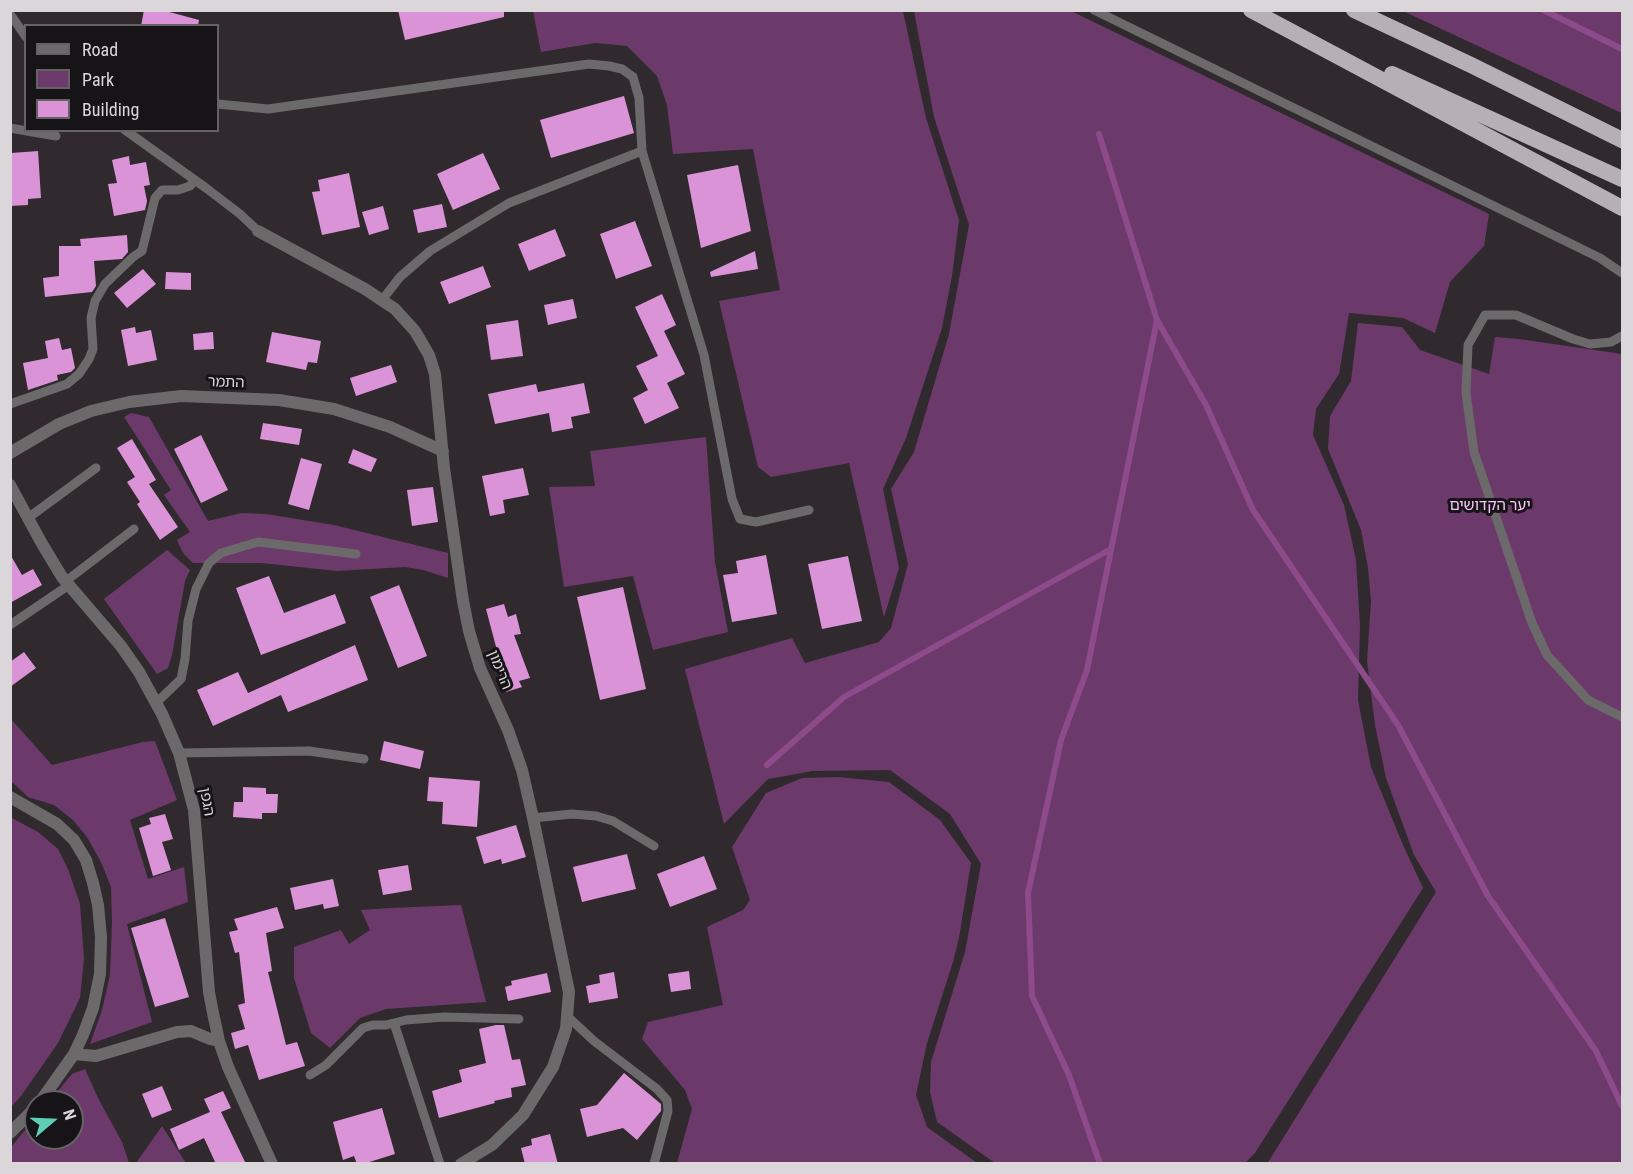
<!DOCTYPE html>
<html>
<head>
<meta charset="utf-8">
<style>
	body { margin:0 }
	#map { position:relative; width:1633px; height:1174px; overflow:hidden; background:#302a2f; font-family:"Roboto Condensed",sans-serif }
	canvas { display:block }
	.frame { position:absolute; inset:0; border:12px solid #dad6d9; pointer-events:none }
	.legend { position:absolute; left:24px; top:24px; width:195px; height:108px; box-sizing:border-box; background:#161416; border:2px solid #646264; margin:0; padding:8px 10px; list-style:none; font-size:18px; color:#dad6d9 }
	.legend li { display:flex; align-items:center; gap:12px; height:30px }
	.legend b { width:30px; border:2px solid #646264 }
	.north { position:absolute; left:24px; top:1090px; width:60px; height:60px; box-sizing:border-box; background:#161416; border:2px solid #646264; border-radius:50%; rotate:71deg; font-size:16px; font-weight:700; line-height:24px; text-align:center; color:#dad6d9 }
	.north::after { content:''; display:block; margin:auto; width:21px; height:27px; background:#5eceb7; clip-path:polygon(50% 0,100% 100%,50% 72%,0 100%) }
</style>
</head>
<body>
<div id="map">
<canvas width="1633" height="1174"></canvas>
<div class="frame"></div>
<ul class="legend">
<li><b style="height:8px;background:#6c696b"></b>Road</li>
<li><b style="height:16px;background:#6b3a6a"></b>Park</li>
<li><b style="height:16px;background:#db93d8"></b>Building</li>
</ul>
<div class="north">N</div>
</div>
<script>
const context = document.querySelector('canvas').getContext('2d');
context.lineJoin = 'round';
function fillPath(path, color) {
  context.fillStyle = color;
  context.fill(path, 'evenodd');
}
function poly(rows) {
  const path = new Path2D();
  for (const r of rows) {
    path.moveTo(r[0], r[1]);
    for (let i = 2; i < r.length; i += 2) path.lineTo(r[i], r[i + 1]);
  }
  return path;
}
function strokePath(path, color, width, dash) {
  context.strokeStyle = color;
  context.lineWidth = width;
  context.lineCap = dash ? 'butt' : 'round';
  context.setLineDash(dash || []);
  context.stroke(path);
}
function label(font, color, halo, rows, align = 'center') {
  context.font = font + ' "Roboto Condensed","Noto Sans Hebrew",sans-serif';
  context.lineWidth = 6;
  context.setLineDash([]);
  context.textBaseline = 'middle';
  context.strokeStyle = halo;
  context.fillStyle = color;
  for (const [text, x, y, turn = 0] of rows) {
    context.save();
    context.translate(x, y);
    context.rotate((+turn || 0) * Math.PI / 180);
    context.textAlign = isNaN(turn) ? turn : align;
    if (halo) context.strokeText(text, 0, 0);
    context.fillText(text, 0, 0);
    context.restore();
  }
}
fillPath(poly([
	[533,11,903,11,926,118,959,220,952,276,942,328,906,438,883,489,899,568,884,617,849,463,771,477,758,467,719,301,780,290,753,149,673,154,667,105,657,76,627,46,595,43,541,52],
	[914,11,1071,11,1489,214,1484,246,1450,282,1435,333,1403,318,1349,313,1339,374,1316,409,1313,435,1344,505,1356,560,1360,626,1358,700,1371,767,1403,845,1423,888,1255,1153,1245,1163,995,1163,937,1122,930,1092,931,1062,965,952,981,864,950,814,890,770,813,771,768,779,724,824,685,669,792,638,805,663,879,642,891,628,908,564,891,489,914,452,949,334,969,225,934,117],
	[1403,11,1622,11,1622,113,1615,110],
	[1358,323,1402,327,1420,350,1489,374,1495,337,1519,339,1622,354,1622,1163,1267,1164,1436,892,1414,855,1386,778,1375,725,1367,661,1371,601,1368,568,1361,530,1328,449,1330,416,1351,381],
	[131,413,149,417,208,521,241,513,266,514,334,525,448,553,448,578,423,570,405,567,337,571,261,563,193,563,183,553,177,540,190,532,164,495,171,490,124,417],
	[706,437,715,562,728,632,653,650,633,576,564,587,549,487,595,486,590,451],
	[167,550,190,570,185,581,172,655,168,668,157,674,104,599],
	[11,719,52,765,143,742,155,741,177,800,130,820,148,879,184,867,188,902,127,924,152,1022,90,1044,102,1010,110,975,112,923,111,887,101,862,87,837,73,820,54,805,28,797,11,781],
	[838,777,889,782,940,820,971,863,959,938,953,962,927,1043,916,1095,927,1127,977,1163,677,1163,692,1109,685,1090,642,1039,648,1022,723,1005,707,927,743,910,750,900,732,847,766,793,802,778],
	[10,817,38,832,58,849,68,869,80,904,84,959,80,998,58,1043,21,1096,11,1107],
	[461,905,486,1002,386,1009,360,1018,330,1048,311,1033,294,978,294,947,341,930,349,944,370,930,361,910,390,908],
	[85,1069,98,1098,122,1142,129,1163,11,1163,11,1147,36,1117,36,1138,72,1138,72,1102,49,1102,72,1074],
	[162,1126,186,1163,136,1163]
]), '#6b3a6a');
strokePath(poly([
	[1543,10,1622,49],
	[1099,134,1157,320,1206,405,1253,510,1398,725,1488,896,1596,1051,1622,1106],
	[767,765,844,697,1111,549],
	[1100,1164,1069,1075,1032,996,1028,893,1061,740,1087,670,1157,320]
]), '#8d4b8c', 6);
fillPath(poly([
	[144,10,162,10,199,20,198,26,141,26],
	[398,10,504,10,504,17,405,40],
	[624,96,634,133,551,158,540,120],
	[38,151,41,198,28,199,28,205,10,206,10,172,12,172,11,153],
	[483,153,500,189,453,210,437,174],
	[129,156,130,165,146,162,150,185,144,186,147,201,145,210,114,216,108,184,117,183,112,160],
	[738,165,751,231,701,248,687,175],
	[349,173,360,227,322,235,312,192,320,191,318,180],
	[442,204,447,227,418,233,413,210],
	[383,206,389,229,369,235,362,212],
	[635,221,652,266,616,279,600,234],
	[555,229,566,256,529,271,518,244],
	[127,235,128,252,122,259,94,261,96,286,92,292,45,297,43,278,59,276,59,246,81,246,80,239],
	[755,251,758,269,711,277,710,272],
	[483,266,491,287,449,304,440,282],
	[143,269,156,284,127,308,114,293],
	[166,272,191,273,191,290,165,289],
	[662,294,676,325,664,331,685,374,667,383,679,408,645,424,633,398,648,390,636,366,658,356,635,307],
	[573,299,577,318,548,325,544,305],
	[518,320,523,356,491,360,486,325],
	[135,327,136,333,151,330,157,360,128,366,121,330],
	[213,332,214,349,194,350,193,334],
	[272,332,321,341,317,363,308,362,306,370,266,362],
	[59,338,62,350,71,348,75,368,71,372,57,375,58,380,28,390,23,363,48,358,45,341],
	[391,365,397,382,356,396,350,378],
	[584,383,590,413,571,417,573,428,552,432,549,413,495,424,488,394,536,384,538,392],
	[263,423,302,429,299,445,260,439],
	[201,435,228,490,201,503,174,449],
	[132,439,156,480,149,484,178,527,160,540,137,504,140,502,127,482,135,477,117,448],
	[353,449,377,459,371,472,348,463],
	[301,458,322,464,309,510,288,504],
	[523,468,529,495,503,500,505,513,490,516,482,476],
	[433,487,438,522,412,526,407,490],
	[10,554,22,575,33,569,42,585,10,603],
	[766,555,777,614,732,622,723,575,738,573,736,561],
	[848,556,862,621,822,629,808,564],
	[269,576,284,613,335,594,346,623,261,655,236,588],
	[399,585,427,656,398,668,370,597],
	[623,587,646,689,600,700,577,597],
	[504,604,508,617,516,614,521,634,514,635,530,678,519,681,522,687,506,692,494,659,499,658,486,609],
	[355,645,368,680,288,712,281,695,213,726,197,690,238,672,248,693],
	[24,652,36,668,10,687,10,662],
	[384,741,424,751,420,769,380,760],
	[429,777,480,781,477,827,442,824,443,802,427,801],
	[243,787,266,788,266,794,278,794,277,813,262,813,262,819,233,817,234,802,243,802],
	[165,814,173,839,162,842,171,870,153,876,139,828,151,824,149,818],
	[516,825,526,857,502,864,501,859,484,864,476,837],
	[627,854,636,889,582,902,573,867],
	[704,856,717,889,670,907,657,874],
	[408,865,412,890,383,895,378,870],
	[333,879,339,906,324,909,323,904,295,910,290,888],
	[277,907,284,928,266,933,272,971,268,972,286,1045,297,1042,305,1066,259,1080,248,1045,235,1049,231,1033,245,1029,238,1005,245,1003,239,952,235,953,229,932,238,930,234,919],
	[165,918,189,997,155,1007,131,928],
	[689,971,691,989,671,992,668,974],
	[614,972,618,998,589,1003,586,986,600,983,599,975],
	[547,973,551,992,508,1001,505,987,512,985,511,981],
	[496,1025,504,1025,512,1060,520,1059,526,1085,511,1088,512,1097,494,1101,495,1103,439,1118,432,1091,462,1082,459,1070,486,1063,479,1029],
	[624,1073,661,1104,661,1111,637,1140,623,1128,587,1137,580,1109,597,1105],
	[162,1086,172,1110,152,1118,142,1094],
	[223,1091,231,1108,221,1112,246,1164,216,1164,204,1138,179,1150,170,1129,210,1112,204,1099],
	[382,1108,395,1154,363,1164,357,1164,354,1156,343,1160,333,1122],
	[550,1134,558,1164,525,1164,521,1148,532,1145,531,1139]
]), '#db93d8');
strokePath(poly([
	[1094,10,1600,258,1622,273],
	[10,14,26,37],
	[218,104,268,109,589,64,609,66,622,69,633,77,639,98,642,151,704,355,732,499,740,519,756,522,809,510],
	[10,128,56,136],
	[125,130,206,188,240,214,258,231],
	[382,300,400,277,430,251,509,203,642,151],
	[1622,336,1611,342,1590,344,1573,339,1516,315,1485,315,1468,345,1466,393,1474,452,1532,623,1547,655,1588,700,1622,717],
	[10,404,67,384,79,374,89,359,93,349,91,318,95,301,105,284,133,257,142,251,155,198,162,190,178,190,190,186,195,180],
	[28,518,96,468],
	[66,581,134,529],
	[10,625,69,585],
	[156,703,181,679,185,659,188,621,196,589,209,563,221,553,258,542,356,554],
	[179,753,309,751,364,759],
	[533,818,572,814,596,816,613,821,654,846],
	[567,1016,594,1041,657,1089,667,1100,668,1111,654,1164],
	[394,1023,440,1164],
	[310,1075,326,1065,363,1028,373,1025,386,1025,406,1020,444,1017,519,1019]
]), '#6c696b', 9);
strokePath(poly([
	[258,231,365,289,395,309,415,331,429,355,435,374,444,468,463,601,469,631,480,668,508,730,522,770,533,818,569,992,566,1029,553,1067,523,1115,492,1145,461,1164],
	[10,453,59,424,91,411,129,402,181,396,279,400,334,409,390,427,443,451],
	[10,485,41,542,62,577,121,646,139,672,162,714,179,753,194,810,209,992,213,1013,219,1041,228,1067,272,1164],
	[10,797,57,824,74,840,86,860,93,883,98,905,101,937,100,974,93,1008,83,1035,74,1054,40,1102],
	[74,1054,96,1056,177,1032,191,1031,210,1039,219,1041],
	[10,1133,36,1107]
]), '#6c696b', 12);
strokePath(poly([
	[1251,10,1622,208],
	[1354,10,1471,65,1622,140],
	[1392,74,1622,179]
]), '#b6b0b6', 16);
label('15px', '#dad6d9', '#161416', [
	["התמר",226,383,2],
	["הרימון",499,670,68],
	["הגפן",206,802,80]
]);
label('15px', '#fbc3f8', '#161416', [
	["יער הקדושים",1490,506]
]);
</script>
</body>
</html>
